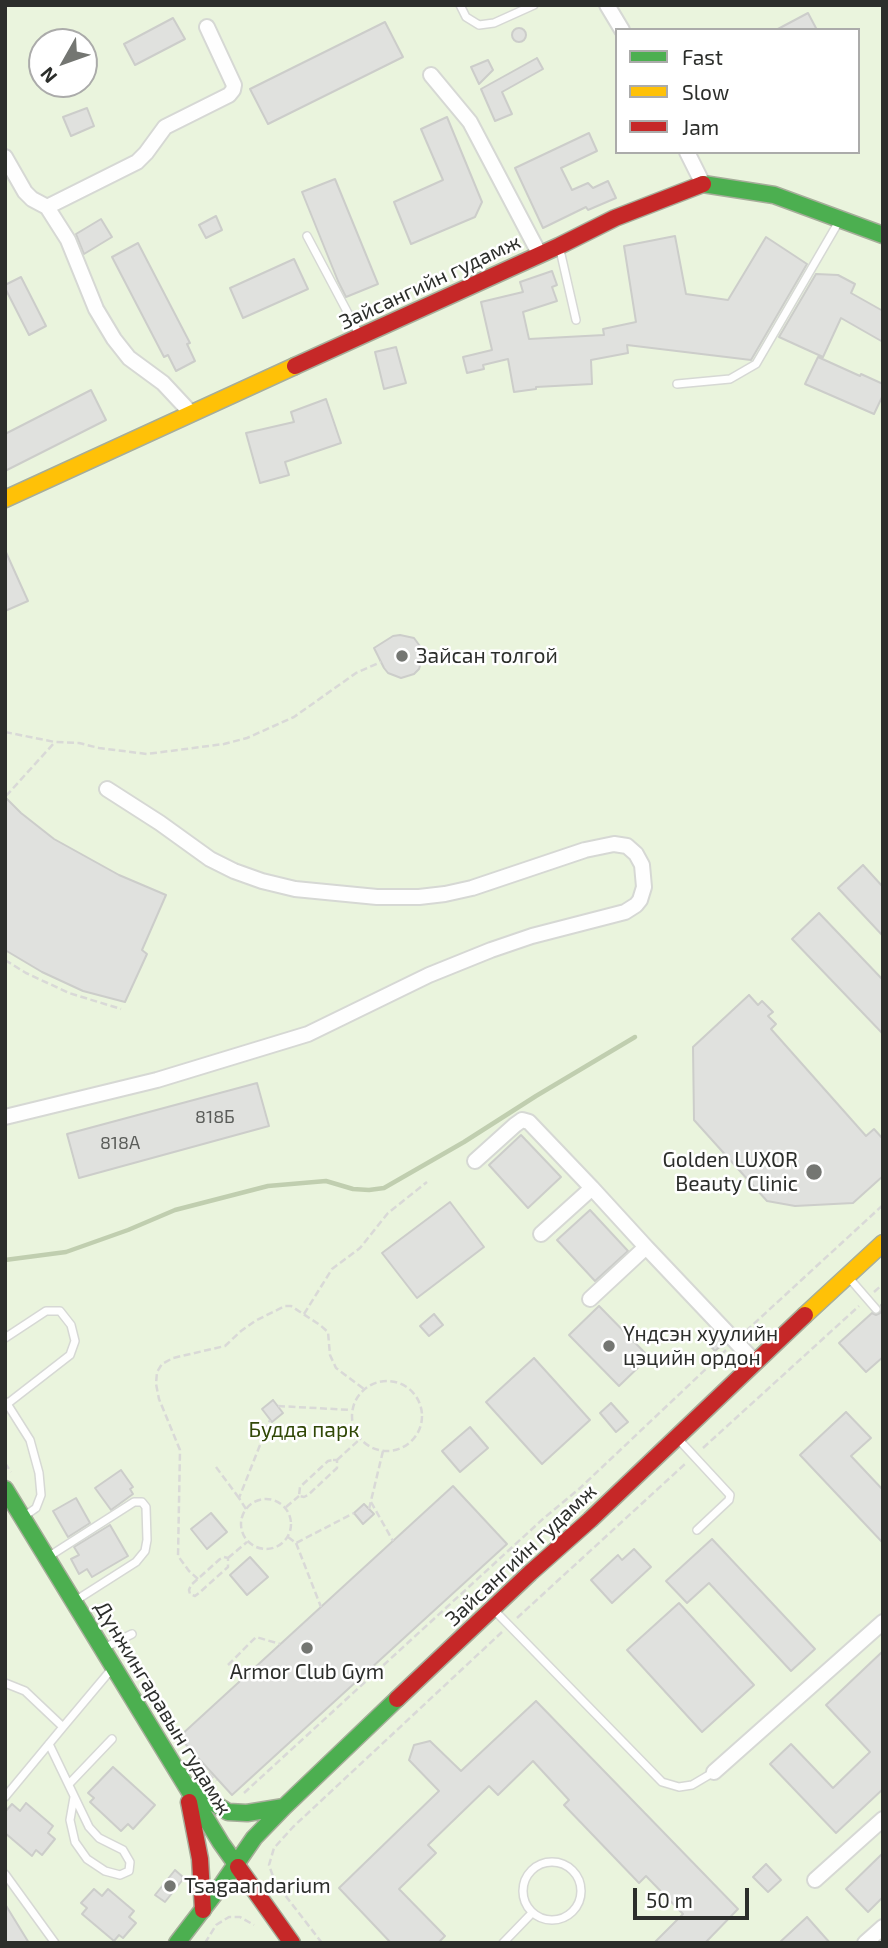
<!DOCTYPE html>
<html>
<head>
<meta charset="utf-8">
<style>
	body { margin:0 }
	#map { position:relative; width:888px; height:1948px; overflow:hidden; background:#f9fbf6; font-family:"Exo 2",sans-serif }
	canvas { display:block }
	.frame { position:absolute; inset:0; border:7px solid #2c2e2b; pointer-events:none }
	.legend { position:absolute; left:615px; top:28px; width:245px; height:126px; box-sizing:border-box; background:#fff; border:2px solid #ababaa; margin:0; padding:9px 12px; list-style:none; font-size:21px; color:#2c2e2b }
	.legend li { display:flex; align-items:center; gap:14px; height:35px }
	.legend b { width:35px; border:2px solid #ababaa }
	.north { position:absolute; left:28px; top:28px; width:70px; height:70px; box-sizing:border-box; background:#fff; border:2px solid #ababaa; border-radius:50%; rotate:230deg; font-size:19px; font-weight:700; line-height:28px; text-align:center; color:#2c2e2b }
	.north::after { content:''; display:block; margin:auto; width:24px; height:32px; background:#747672; clip-path:polygon(50% 0,100% 100%,50% 72%,0 100%) }
	.scale { position:absolute; left:633px; top:1888px; width:116px; height:32px; box-sizing:border-box; border:4px solid #2c2e2b; border-top:0; padding-left:9px; font-size:21px; line-height:24px; white-space:nowrap; color:#2c2e2b; -webkit-text-stroke:5px #fff; paint-order:stroke }
</style>
</head>
<body>
<div id="map">
<canvas width="888" height="1948"></canvas>
<div class="frame"></div>
<ul class="legend">
<li><b style="height:9px;background:#4caf50"></b>Fast</li>
<li><b style="height:9px;background:#ffc107"></b>Slow</li>
<li><b style="height:9px;background:#c62828"></b>Jam</li>
</ul>
<div class="north">N</div>
<div class="scale">50 m</div>
</div>
<script>
const context = document.querySelector('canvas').getContext('2d');
context.lineJoin = 'round';
function fillPath(path, color) {
  context.fillStyle = color;
  context.fill(path, 'evenodd');
}
function poly(rows) {
  const path = new Path2D();
  for (const r of rows) {
    if (r.length === 3) {
      path.moveTo(r[0] + r[2], r[1]);
      path.arc(r[0], r[1], r[2], 0, 2 * Math.PI);
      continue;
    }
    path.moveTo(r[0], r[1]);
    for (let i = 2; i < r.length; i += 2) path.lineTo(r[i], r[i + 1]);
  }
  return path;
}
function strokePath(path, color, width, dash) {
  context.strokeStyle = color;
  context.lineWidth = width;
  context.lineCap = dash ? 'butt' : 'round';
  context.setLineDash(dash || []);
  context.stroke(path);
}
function label(font, color, halo, rows, align = 'center') {
  context.font = font + ' "Exo 2",sans-serif';
  context.lineWidth = 5;
  context.setLineDash([]);
  context.textBaseline = 'middle';
  context.strokeStyle = halo;
  context.fillStyle = color;
  for (const [text, x, y, turn = 0] of rows) {
    context.save();
    context.translate(x, y);
    context.rotate((+turn || 0) * Math.PI / 180);
    context.textAlign = isNaN(turn) ? turn : align;
    if (halo) context.strokeText(text, 0, 0);
    context.fillText(text, 0, 0);
    context.restore();
  }
}
fillPath(poly([
	[5,5,883,5,883,1943,5,1943],
	[617,30,858,30,858,152,617,152],
	[42,42,84,42,84,84,42,84]
]), '#eaf4dd');
strokePath(poly([
	[5,1260,66,1252,128,1230,175,1210,268,1186,326,1181,353,1189,369,1190,384,1188,464,1142,536,1096,635,1037]
]), '#c0ceaf', 4.5);
const building = poly([
	[808,13,817,30,776,30,808,13],
	[173,18,185,39,135,65,124,44,173,18],
	[385,22,403,57,268,124,250,89,385,22],
	[519,35,7],
	[537,58,543,69,502,92,512,114,495,121,481,89,537,58],
	[488,60,493,70,479,84,471,67,488,60],
	[87,108,94,126,71,136,63,117,87,108],
	[447,117,482,202,475,217,411,244,394,202,443,180,421,129,447,117],
	[589,133,597,151,561,168,572,190,588,183,593,188,608,181,616,198,588,210,586,207,543,228,515,168,589,133],
	[335,179,378,284,346,297,338,281,302,192,335,179],
	[216,216,222,230,206,238,199,225,216,216],
	[101,219,112,237,84,254,76,234,101,219],
	[675,236,686,294,728,300,766,237,807,264,751,360,627,345,628,353,591,360,592,384,536,387,536,389,514,392,508,359,483,365,484,369,467,373,463,357,492,350,481,302,523,292,520,282,552,271,557,285,552,287,557,301,523,312,529,339,604,335,603,329,636,322,624,246,675,236],
	[138,243,190,343,187,344,195,361,176,371,168,355,164,357,112,257,138,243],
	[294,259,308,289,243,318,230,288,294,259],
	[816,274,838,275,855,284,851,293,883,311,883,342,841,318,823,357,779,337,816,274],
	[21,277,46,326,29,335,5,288,5,285,21,277],
	[396,347,406,383,384,389,375,352,396,347],
	[818,357,860,376,861,374,883,384,883,395,874,414,805,384,818,357],
	[91,390,106,420,5,471,5,434,91,390],
	[326,399,341,443,285,462,289,475,260,483,246,433,294,422,291,412,326,399],
	[5,550,28,601,5,611,5,550],
	[400,635,414,638,422,649,423,656,419,669,414,674,401,678,388,673,384,668,374,648,393,636,400,635],
	[5,797,21,813,54,839,119,875,166,895,142,950,147,954,125,1002,83,991,42,972,5,950,5,797],
	[863,865,883,887,883,936,838,888,863,865],
	[819,913,883,980,883,1034,792,939,819,913],
	[749,995,758,1005,762,1001,773,1012,768,1016,776,1024,771,1029,866,1136,874,1129,883,1139,883,1176,853,1203,795,1206,767,1201,694,1120,693,1047,749,995],
	[257,1083,269,1126,79,1178,67,1134,257,1083],
	[521,1135,561,1177,528,1208,489,1165,521,1135],
	[450,1202,484,1247,417,1298,382,1253,450,1202],
	[590,1210,628,1251,595,1281,557,1240,590,1210],
	[883,1303,883,1357,866,1372,839,1343,872,1313,876,1315,880,1313,882,1309,881,1305,883,1303],
	[599,1306,649,1357,619,1386,569,1335,599,1306],
	[434,1314,443,1325,429,1336,420,1326,434,1314],
	[714,1332,724,1343,715,1351,705,1340,714,1332],
	[534,1358,590,1420,542,1464,486,1402,534,1358],
	[273,1400,283,1413,272,1422,262,1409,273,1400],
	[611,1403,628,1422,616,1432,600,1413,611,1403],
	[846,1412,871,1438,851,1456,883,1490,883,1543,800,1455,846,1412],
	[470,1427,488,1448,460,1472,442,1451,470,1427],
	[121,1470,133,1487,130,1489,133,1494,111,1510,95,1488,121,1470],
	[453,1486,507,1544,232,1795,179,1737,453,1486],
	[76,1498,90,1523,68,1537,53,1511,76,1498],
	[364,1504,374,1514,363,1524,354,1513,364,1504],
	[211,1513,227,1532,207,1549,191,1529,211,1513],
	[110,1525,128,1556,92,1577,87,1569,79,1574,71,1559,79,1555,74,1547,110,1525],
	[712,1539,815,1649,791,1671,709,1583,687,1603,666,1581,712,1539],
	[634,1549,651,1567,612,1603,591,1580,618,1555,622,1560,634,1549],
	[250,1557,268,1577,247,1595,230,1575,250,1557],
	[679,1603,754,1685,702,1732,627,1650,679,1603],
	[883,1651,883,1789,836,1833,770,1764,791,1744,833,1788,870,1752,826,1705,883,1651],
	[536,1701,738,1909,705,1943,654,1943,683,1914,646,1876,639,1883,564,1805,569,1800,533,1761,498,1795,489,1786,428,1845,436,1853,399,1889,445,1936,438,1943,391,1943,339,1888,439,1791,409,1760,414,1745,430,1741,461,1771,536,1701],
	[113,1767,155,1805,133,1829,128,1824,121,1831,90,1802,94,1798,88,1793,113,1767],
	[26,1803,53,1826,48,1833,55,1839,42,1855,36,1850,32,1856,5,1833,5,1812,12,1804,20,1811,26,1803],
	[883,1853,883,1897,868,1912,846,1889,883,1853],
	[766,1864,781,1880,768,1892,753,1877,766,1864],
	[175,1870,184,1878,165,1902,155,1895,175,1870],
	[94,1889,102,1896,108,1889,134,1911,129,1917,136,1923,123,1938,119,1935,114,1941,82,1914,87,1908,81,1903,94,1889],
	[5,1904,29,1943,5,1943,5,1904],
	[807,1917,830,1943,779,1943,807,1917]
]);
fillPath(building, '#e0e1de');
strokePath(building, '#cccdca', 2);
const lane = poly([
	[460,5,466,17,479,25,494,23,534,5],
	[307,236,359,334],
	[560,250,576,320],
	[677,384,730,379,756,364,838,223],
	[850,1279,876,1309],
	[5,1338,46,1311,60,1311,71,1325,75,1341,70,1355,7,1404],
	[6,1402,30,1440,39,1473,41,1495,36,1508,26,1515],
	[680,1441,730,1495,729,1500,697,1530],
	[48,1557,134,1502,142,1502,146,1507,147,1540,145,1551,136,1562,78,1599],
	[496,1612,662,1782,679,1787,692,1785,714,1772],
	[106,1647,132,1634],
	[5,1683,25,1691,63,1727,110,1671],
	[49,1744,89,1827,99,1838,123,1850,130,1862,129,1871,120,1875,105,1871,87,1859,75,1842,70,1820,74,1797],
	[69,1784,112,1739],
	[5,1797,63,1727],
	[552,1891,29],
	[5,1874,55,1943],
	[503,1943,532,1913]
]);
const street = poly([
	[607,5,622,30],
	[431,75,470,122,540,255],
	[687,152,703,184],
	[5,157,25,192,32,199,47,207],
	[191,413,163,383,129,358,114,339,96,309,68,240,47,207,137,162,146,153,165,127,229,95,233,90,234,85,207,27],
	[5,1117,157,1080,308,1034,429,975,491,950,532,936,625,912,636,905,640,900,644,887,642,865,636,854,627,846,614,844,585,850,472,888,445,894,419,897,377,897,295,889,262,881,234,871,210,859,160,823,107,789],
	[475,1161,515,1125,522,1120,529,1122,592,1188],
	[541,1234,592,1188,646,1247],
	[590,1299,646,1247,755,1362],
	[714,1772,883,1622],
	[815,1880,883,1819],
	[865,1943,883,1927]
]);
const fast = poly([
	[703,184,774,195,883,235],
	[5,1489,221,1843,238,1867],
	[191,1789,228,1812,247,1813,284,1807],
	[177,1943,223,1883,254,1838,284,1807,397,1699]
]);
const slow = poly([
	[5,499,295,366],
	[805,1315,883,1243]
]);
const jam = poly([
	[295,366,559,246,615,218,703,184],
	[397,1699,530,1573,590,1520,805,1315],
	[189,1802,200,1859,203,1910],
	[238,1867,292,1943]
]);
strokePath(lane, '#d6d8d4', 10);
strokePath(street, '#d6d8d4', 18);
strokePath(fast, '#a6ad9a', 19);
strokePath(slow, '#a6ad9a', 19);
strokePath(jam, '#a6ad9a', 19);
strokePath(poly([
	[5,732,55,742,79,743,99,748,147,754,224,744,247,738,294,717,356,673,381,662],
	[6,796,55,742],
	[5,960,26,973,69,993,121,1009],
	[874,1292,883,1284],
	[304,1314,332,1269,360,1248,388,1213,427,1182],
	[746,1331,883,1205],
	[387,1416,35],
	[278,1406,351,1410],
	[703,1448,859,1306],
	[333,1460,337,1460,337,1468,308,1495,304,1497,299,1496,300,1487,328,1461,333,1460],
	[337,1460,360,1439],
	[5,1463,11,1472],
	[216,1467,239,1498],
	[266,1524,25],
	[371,1502,393,1541],
	[286,1507,299,1496],
	[246,1509,239,1498,270,1420],
	[369,1509,383,1451],
	[288,1537,296,1543,354,1513],
	[296,1543,321,1607],
	[224,1557,228,1558,228,1567,199,1593,195,1596,190,1594,189,1590,191,1585,220,1559,224,1557],
	[228,1558,247,1542],
	[198,1579,189,1571,178,1556,180,1450,159,1399,156,1384,157,1372,162,1364,173,1358,225,1346,241,1331,255,1321,285,1306,291,1306,320,1325,328,1332,330,1355,336,1368,364,1389],
	[517,1618,685,1464],
	[129,1647,179,1734,178,1736],
	[228,1665,256,1637,280,1644],
	[188,1749,216,1781],
	[244,1793,544,1518,579,1489,726,1350],
	[205,1943,216,1925,229,1917,240,1917,254,1925],
	[322,1943,275,1882,269,1865,274,1848,293,1827,502,1632]
]), '#d9d9d7', 2.5, [7, 3.5]);
strokePath(lane, '#fefefe', 7);
strokePath(street, '#fefefe', 14);
strokePath(fast, '#4caf50', 16);
strokePath(slow, '#ffc107', 16);
strokePath(jam, '#c62828', 16);
for (const [x, y, r, color] of [
	[402,656,7,"#747672"],
	[814,1172,9,"#747672"],
	[609,1346,7,"#747672"],
	[307,1648,7,"#747672"],
	[170,1886,7,"#747672"]
]) {
  const dot = new Path2D();
  dot.arc(x, y, r, 0, 2 * Math.PI);
  context.fillStyle = color;
  context.fill(dot);
  strokePath(dot, '#fff', 2.5);
}
label('18px', '#5a5c59', null, [
	["818Б",215,1117],
	["818А",120,1143]
]);
label('21px', '#2c2e2b', '#fff', [
	["Зайсангийн гудамж",430,282,-25],
	["Зайсангийн гудамж",521,1555,-43],
	["Дүнжингаравын гудамж",163,1708,59]
]);
label('21px', '#2c2e2b', '#fff', [
	["Зайсан толгой",416,656],
	["Golden LUXOR",798,1160,"right"],
	["Beauty Clinic",798,1184,"right"],
	["Үндсэн хуулийн",623,1334],
	["цэцийн ордон",623,1358],
	["Armor Club Gym",307,1672,"center"],
	["Tsagaandarium",184,1886]
], 'left');
label('21px', '#314807', '#fff', [
	["Будда парк",304,1430]
]);
</script>
</body>
</html>
